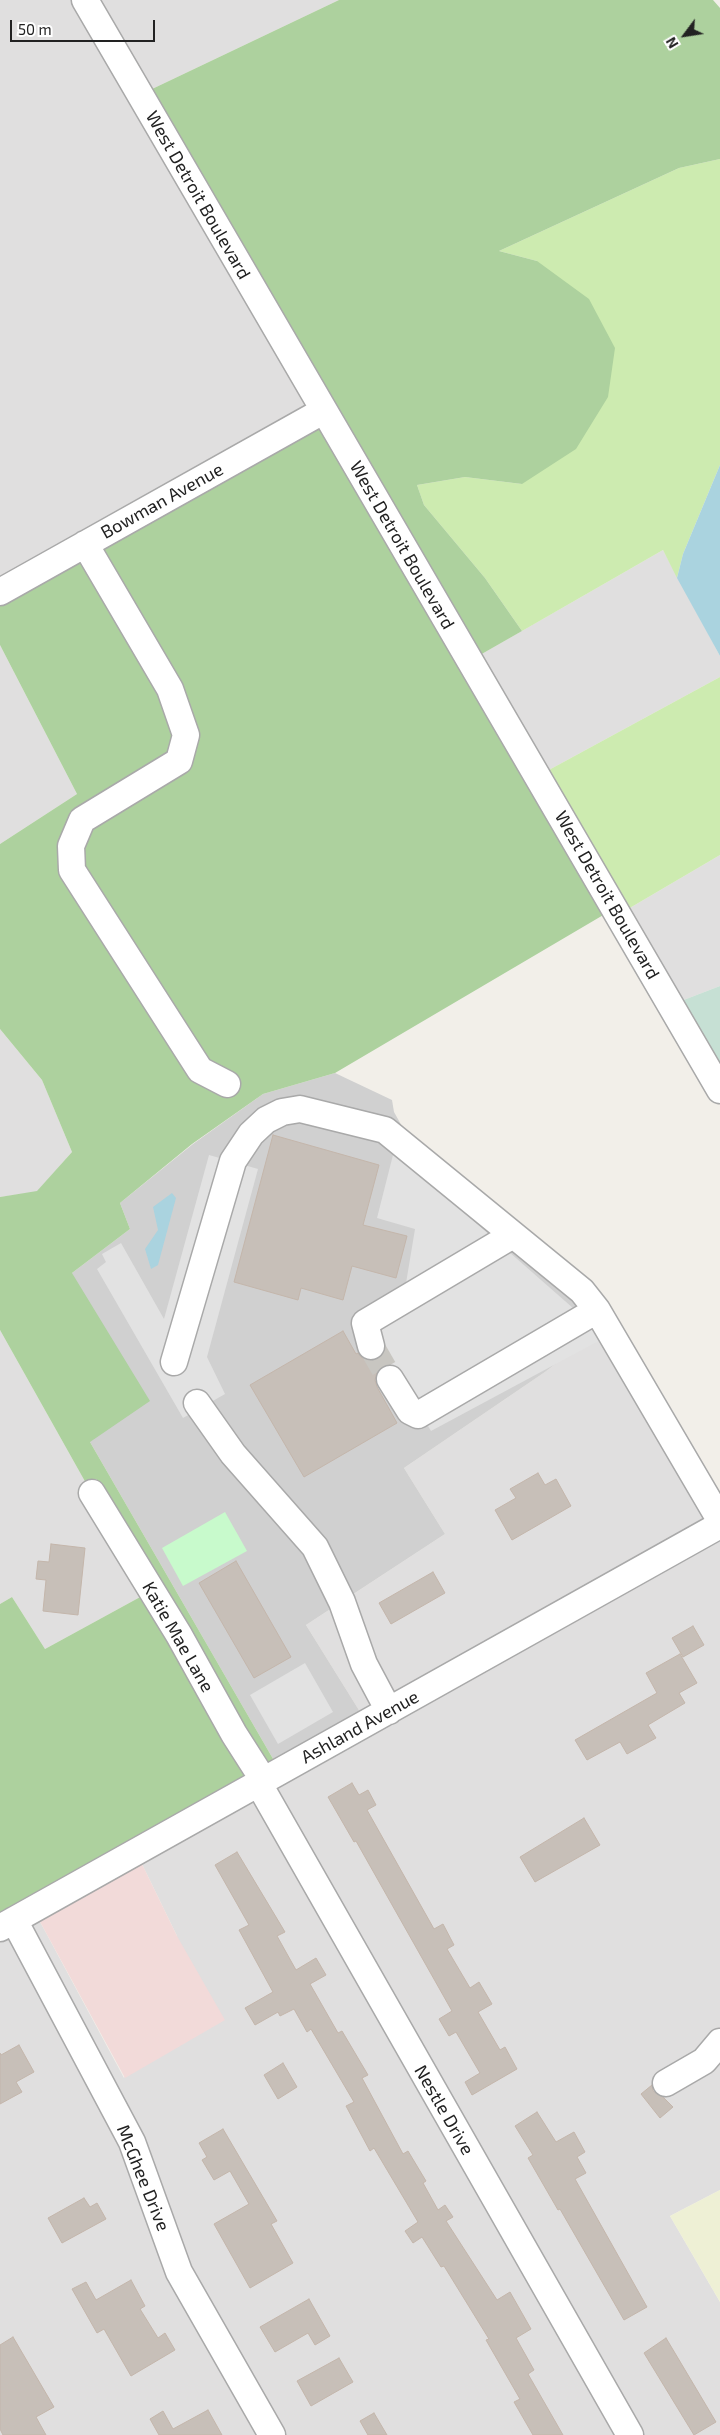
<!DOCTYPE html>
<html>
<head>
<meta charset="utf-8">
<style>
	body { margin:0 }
	#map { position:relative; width:720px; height:2435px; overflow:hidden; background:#f2efe9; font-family:"Exo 2",sans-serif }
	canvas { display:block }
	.north { position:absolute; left:660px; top:10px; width:50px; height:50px; -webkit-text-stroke:4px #fff; paint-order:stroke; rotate:239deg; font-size:14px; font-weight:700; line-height:20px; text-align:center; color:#222 }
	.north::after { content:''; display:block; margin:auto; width:18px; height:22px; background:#222; clip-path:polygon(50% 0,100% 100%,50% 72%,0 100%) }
	.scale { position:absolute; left:10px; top:20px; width:145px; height:22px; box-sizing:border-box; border:2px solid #222; border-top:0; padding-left:6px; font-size:15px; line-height:18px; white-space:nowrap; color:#222; -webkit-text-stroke:4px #fff; paint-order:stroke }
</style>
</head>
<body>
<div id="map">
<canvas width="720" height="2435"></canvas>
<div class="north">N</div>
<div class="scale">50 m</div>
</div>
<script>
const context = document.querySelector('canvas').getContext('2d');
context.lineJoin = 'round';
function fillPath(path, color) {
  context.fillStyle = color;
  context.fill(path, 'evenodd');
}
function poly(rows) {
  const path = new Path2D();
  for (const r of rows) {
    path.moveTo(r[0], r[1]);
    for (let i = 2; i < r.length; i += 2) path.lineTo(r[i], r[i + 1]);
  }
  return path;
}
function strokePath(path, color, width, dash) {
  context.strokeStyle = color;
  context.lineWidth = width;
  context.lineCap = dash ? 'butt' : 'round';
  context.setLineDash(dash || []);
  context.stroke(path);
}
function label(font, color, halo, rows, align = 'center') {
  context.font = font + ' "Exo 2",sans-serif';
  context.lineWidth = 5;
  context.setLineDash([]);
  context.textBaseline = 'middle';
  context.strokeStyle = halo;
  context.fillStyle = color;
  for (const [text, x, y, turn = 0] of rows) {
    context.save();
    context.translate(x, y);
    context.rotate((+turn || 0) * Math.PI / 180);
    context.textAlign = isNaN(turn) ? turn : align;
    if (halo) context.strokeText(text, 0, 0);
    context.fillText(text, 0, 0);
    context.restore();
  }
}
fillPath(poly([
	[0,0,72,0,309,409,0,580],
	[98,0,339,0,150,90],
	[663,550,720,656,720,677,547,771,480,655],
	[0,645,77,794,0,844],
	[720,855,720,986,681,1001,628,909],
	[0,1029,42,1080,72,1152,37,1192,0,1197],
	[612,1320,720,1514,362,1715,306,1625,445,1534,404,1468,545,1372],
	[0,1330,87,1485,77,1491,142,1596,45,1649,12,1597,0,1604],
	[720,1536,720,2190,670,2216,720,2302,720,2435,642,2435,274,1790,439,1694],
	[255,1801,617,2435,285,2435,189,2267,28,1923,38,1918,124,2078,177,1936,141,1862],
	[9,1934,122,2147,259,2435,0,2435,0,1939]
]), '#e0dfdf');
fillPath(poly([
	[141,1862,177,1936,225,2020,125,2078,38,1918]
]), '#f2dad9');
fillPath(poly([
	[335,1073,392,1100,394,1112,413,1146,528,1229,577,1275,612,1320,545,1372,404,1468,445,1534,306,1625,362,1715,276,1764,90,1442,72,1273,130,1229,120,1203,193,1144,263,1094]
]), '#d0d0d0');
fillPath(poly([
	[720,2190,720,2302,670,2216]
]), '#eef0d5');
fillPath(poly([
	[720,159,720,465,683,554,677,578,663,550,522,631,485,578,424,505,417,485,465,477,522,484,537,261,499,251,679,168],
	[720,677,720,855,628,909,547,771]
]), '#cdebb0');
fillPath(poly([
	[339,0,713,0,720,8,720,159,679,168,499,251,537,261,589,299,615,348,608,397,576,449,522,484,465,477,417,485,424,505,485,578,522,631,480,655,150,90],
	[319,425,605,914,335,1073,263,1094,192,1144,120,1203,130,1229,72,1273,150,1401,90,1442,276,1764,269,1768,188,1629,96,1479,87,1485,0,1330,0,1197,37,1191,72,1152,42,1080,0,1029,0,844,77,794,0,645,0,603],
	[142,1596,249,1778,0,1917,0,1604,12,1597,45,1649]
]), '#add19e');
fillPath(poly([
	[720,986,720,1063,718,1064,681,1001]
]), '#c6e0d4');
fillPath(poly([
	[225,1512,247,1551,183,1586,162,1548]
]), '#c8facc');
fillPath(poly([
	[394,1151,606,1337,431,1431,362,1317,406,1283,415,1229,377,1218],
	[209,1155,258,1169,207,1357,225,1394,183,1418,97,1269,106,1262,102,1254,121,1243,164,1319],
	[305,1663,333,1712,278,1744,250,1695]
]), '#e2e2e2');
fillPath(poly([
	[720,465,720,656,677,578,683,554],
	[172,1193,176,1198,158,1265,151,1269,145,1249,158,1230,153,1207]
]), '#aad3df');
const building = poly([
	[273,1135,379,1165,363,1225,407,1236,396,1278,352,1266,343,1300,301,1288,298,1300,234,1282,273,1135],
	[343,1331,356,1354,358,1353,361,1357,367,1360,374,1361,383,1355,388,1364,377,1372,375,1380,377,1387,397,1423,304,1477,250,1385,343,1331],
	[538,1473,545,1485,556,1479,571,1506,512,1540,495,1510,516,1498,510,1489,538,1473],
	[51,1544,85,1548,78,1615,43,1611,46,1580,36,1579,38,1561,49,1562,51,1544],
	[236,1561,291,1657,254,1678,199,1583,236,1561],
	[433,1572,445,1593,391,1624,379,1603,433,1572],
	[693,1626,704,1645,683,1657,672,1638,693,1626],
	[680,1654,697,1683,679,1693,685,1703,648,1725,656,1738,627,1754,620,1742,587,1760,575,1740,657,1693,646,1673,680,1654],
	[352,1783,359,1795,368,1790,376,1805,367,1810,434,1929,443,1924,454,1945,447,1949,470,1988,479,1982,492,2004,478,2012,500,2050,505,2047,517,2069,472,2095,465,2082,480,2073,456,2032,449,2036,439,2019,452,2011,356,1841,354,1842,328,1797,352,1783],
	[584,1818,600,1845,535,1882,520,1857,584,1818],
	[237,1852,285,1932,277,1936,296,1970,316,1958,326,1975,310,1984,338,2033,342,2031,368,2075,362,2078,403,2154,408,2151,426,2181,423,2183,438,2210,445,2205,453,2217,446,2221,497,2300,510,2292,531,2329,516,2338,534,2370,528,2374,563,2435,533,2435,514,2402,520,2399,486,2340,489,2339,444,2266,441,2267,422,2237,413,2243,405,2231,418,2222,374,2148,370,2151,346,2106,354,2102,311,2029,307,2032,294,2009,280,2016,278,2012,255,2025,245,2008,273,1992,239,1930,249,1925,215,1865,237,1852],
	[19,2045,34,2072,16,2082,22,2092,0,2104,0,2053,1,2055,19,2045],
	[283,2063,297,2087,278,2099,264,2075,283,2063],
	[652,2085,653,2091,664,2098,673,2107,660,2118,641,2094,652,2085],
	[537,2112,556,2142,574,2132,585,2152,577,2157,586,2173,575,2179,647,2307,624,2320,560,2209,558,2210,528,2158,533,2155,515,2126,537,2112],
	[223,2129,277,2221,271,2224,293,2263,250,2288,214,2224,249,2204,230,2171,214,2180,202,2160,207,2157,199,2143,223,2129],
	[84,2198,90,2207,97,2203,106,2219,62,2243,48,2218,84,2198],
	[131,2280,145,2306,140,2309,158,2338,165,2333,175,2350,131,2376,104,2329,97,2333,72,2289,86,2282,96,2300,131,2280],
	[309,2299,330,2336,315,2345,308,2333,275,2352,260,2327,309,2299],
	[13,2337,54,2407,36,2417,46,2435,3,2435,0,2429,0,2345,13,2337],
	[666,2338,716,2422,694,2435,644,2353,666,2338],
	[339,2358,353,2382,311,2406,297,2381,339,2358],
	[208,2410,222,2435,159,2435,150,2419,163,2411,173,2429,208,2410],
	[374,2413,387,2435,368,2435,360,2421,374,2413]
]);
fillPath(building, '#c7bfb8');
strokePath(building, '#c4b6ab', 1);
strokePath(poly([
	[371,1346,390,1379]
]), '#c8c6c1', 26, [26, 13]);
const minor = poly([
	[85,0,720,1090],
	[85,544,170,689,186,735,179,761,82,820,71,846,72,870,200,1070,227,1084],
	[0,592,323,411],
	[371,1346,365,1323,513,1235],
	[174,1362,233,1161,251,1134,266,1120,282,1112,300,1109,385,1130,582,1291,597,1310,720,1520],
	[390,1379,410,1411,418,1415,597,1310],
	[197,1403,233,1454,315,1547,342,1602,364,1664,389,1711],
	[92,1493,179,1635,234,1734,264,1781],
	[259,1784,630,2435],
	[14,1920,132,2142,179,2272,272,2435],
	[0,1928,720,1525],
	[666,2083,704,2061,720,2042]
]);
strokePath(minor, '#a9a9a9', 29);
strokePath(minor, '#fff', 26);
label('18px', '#222', '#fff', [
	["West Detroit Boulevard",198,195,60],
	["Bowman Avenue",162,501,-29],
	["West Detroit Boulevard",402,545,60],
	["West Detroit Boulevard",607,895,60],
	["Katie Mae Lane",178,1637,60],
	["Ashland Avenue",360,1727,-29],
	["Nestle Drive",444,2110,60],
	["McGhee Drive",143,2178,68]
]);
</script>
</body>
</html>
